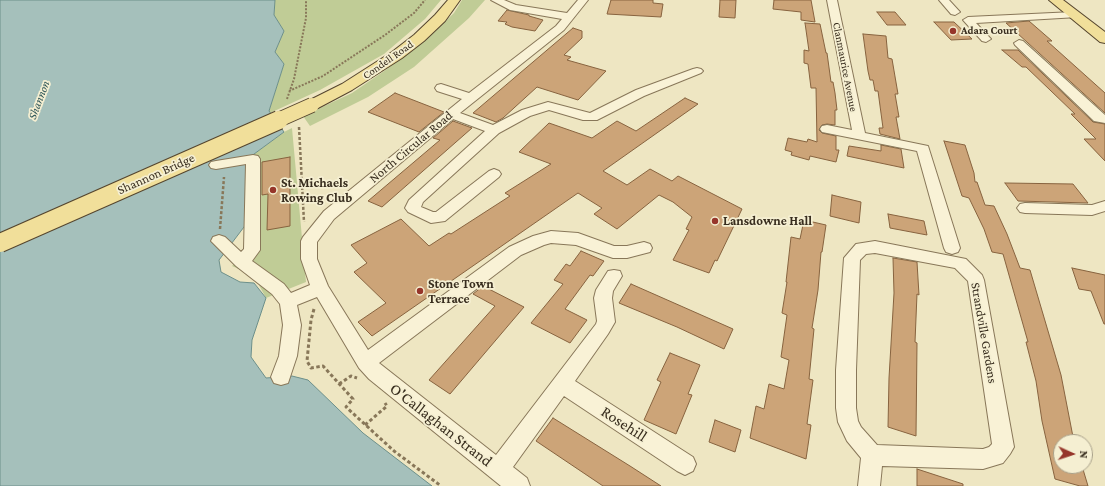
<!DOCTYPE html>
<html>
<head>
<meta charset="utf-8">
<style>
	body { margin:0 }
	#map { position:relative; width:1105px; height:486px; overflow:hidden; background:#eee6c2; font-family:"Crimson Pro",serif }
	canvas { display:block }
	.north { position:absolute; left:1053px; top:434px; width:40px; height:40px; box-sizing:border-box; background:#f5efd2; border:1px solid #a9a18a; border-radius:50%; rotate:93deg; font-size:11px; font-weight:700; line-height:16px; text-align:center; color:#382d1e }
	.north::after { content:''; display:block; margin:auto; width:14px; height:18px; background:#96352a; clip-path:polygon(50% 0,100% 100%,50% 72%,0 100%) }
</style>
</head>
<body>
<div id="map">
<canvas width="1105" height="486"></canvas>
<div class="north">N</div>
</div>
<script>
const context = document.querySelector('canvas').getContext('2d');
context.lineJoin = 'round';
function fillPath(path, color) {
  context.fillStyle = color;
  context.fill(path, 'evenodd');
}
function poly(rows) {
  const path = new Path2D();
  for (const r of rows) {
    path.moveTo(r[0], r[1]);
    for (let i = 2; i < r.length; i += 2) path.lineTo(r[i], r[i + 1]);
  }
  return path;
}
function strokePath(path, color, width, dash) {
  context.strokeStyle = color;
  context.lineWidth = width;
  context.lineCap = dash ? 'butt' : 'round';
  context.setLineDash(dash || []);
  context.stroke(path);
}
function label(font, color, halo, rows, align = 'center') {
  context.font = font + ' "Crimson Pro",serif';
  context.lineWidth = 3.5;
  context.setLineDash([]);
  context.textBaseline = 'middle';
  context.strokeStyle = halo;
  context.fillStyle = color;
  for (const [text, x, y, turn = 0] of rows) {
    context.save();
    context.translate(x, y);
    context.rotate((+turn || 0) * Math.PI / 180);
    context.textAlign = isNaN(turn) ? turn : align;
    if (halo) context.strokeText(text, 0, 0);
    context.fillText(text, 0, 0);
    context.restore();
  }
}
fillPath(poly([
	[275,0,441,0,425,19,384,54,320,90,270,113,269,111,284,64,275,52,284,31,274,15],
	[462,0,485,0,469,18,414,67,368,97,310,126,303,116,352,93,387,69,432,34,454,13],
	[292,128,306,282,266,298,254,276,232,266,248,249,250,157,284,132]
]), '#c0cc96');
const water = poly([
	[0,0,275,0,274,15,284,31,275,52,284,64,269,111,284,132,250,157,247,223,219,260,221,272,240,282,254,283,266,298,252,340,251,357,266,378,292,376,308,380,363,433,432,486,0,486,0,0]
]);
fillPath(water, '#a5c0bb');
strokePath(water, '#6c8f8a', 1);
const building = poly([
	[611,0,653,0,653,3,663,4,661,17,607,14,611,0],
	[720,0,736,0,735,18,719,17,720,0],
	[774,0,811,0,815,22,801,20,801,12,773,9,774,0],
	[507,10,529,15,529,16,543,20,535,31,512,27,505,24,507,22,498,21,507,10],
	[877,12,895,12,906,25,887,25,877,12],
	[1029,21,1052,41,1047,41,1105,93,1105,113,1006,23,1029,21],
	[934,22,954,22,972,39,951,40,934,22],
	[805,23,820,24,826,53,827,53,831,82,833,82,835,93,837,110,835,110,835,125,827,124,822,125,819,130,822,133,836,136,836,150,839,150,836,162,810,156,809,160,791,155,792,152,785,150,788,138,807,142,808,139,817,142,816,88,811,88,808,64,804,63,804,50,809,51,805,23],
	[573,28,582,31,582,38,564,55,571,57,567,60,606,71,578,100,537,87,503,118,496,122,473,113,573,28],
	[863,34,886,36,888,58,892,59,898,94,895,94,899,117,896,117,900,139,880,134,879,128,883,128,878,91,875,91,873,80,870,80,868,71,863,34],
	[1002,50,1018,50,1093,122,1105,124,1105,161,1084,139,1096,139,1071,114,1075,114,1026,67,1022,67,1002,50],
	[395,93,444,112,419,132,368,112,395,93],
	[685,98,698,104,603,171,627,185,650,169,672,181,678,176,742,209,717,261,715,260,709,273,673,260,689,230,686,229,692,217,673,202,659,195,617,229,594,214,602,208,578,193,372,336,358,322,386,303,354,272,367,263,351,245,401,219,429,246,449,233,451,234,510,196,505,193,551,164,519,152,549,123,592,138,617,121,636,131,685,98],
	[453,121,472,128,382,207,368,201,440,140,433,138,453,121],
	[944,141,965,145,974,173,975,182,977,182,985,205,994,206,1007,234,1020,268,1030,270,1061,375,1074,442,1061,442,1061,466,1082,466,1088,486,1080,486,1055,479,1042,421,1036,381,1026,342,1028,342,1003,254,992,252,984,229,969,198,962,196,944,141],
	[881,145,901,149,904,168,847,156,849,146,881,151,881,145],
	[290,157,290,226,267,230,268,194,262,195,262,162,290,157],
	[1005,183,1073,184,1088,203,1018,201,1005,183],
	[832,195,861,202,859,223,830,216,832,195],
	[888,214,924,221,927,235,890,228,888,214],
	[804,220,826,225,822,252,821,252,818,290,812,328,814,329,809,379,813,380,807,424,811,425,806,459,750,438,756,406,764,409,769,384,784,389,789,360,781,357,787,315,782,313,787,282,786,282,791,237,800,239,804,220],
	[581,251,604,261,593,276,590,275,565,309,587,320,570,343,531,323,563,284,554,280,566,264,570,266,581,251],
	[893,258,917,262,919,295,917,294,915,342,917,343,916,436,888,427,889,378,894,293,893,258],
	[1072,268,1105,275,1105,324,1104,324,1091,291,1079,289,1072,268],
	[631,284,733,329,724,349,677,327,619,303,631,284],
	[483,286,524,307,450,394,429,380,495,306,473,294,483,286],
	[670,353,700,365,688,394,692,395,676,434,644,420,661,382,657,380,670,353],
	[553,418,630,466,661,486,603,486,536,441,553,418],
	[715,420,741,430,735,452,709,442,715,420],
	[917,469,963,484,963,486,917,486,917,469]
]);
fillPath(building, '#cca478');
strokePath(building, '#87633f', 1);
const minor = poly([
	[491,0,504,0,516,5,567,13,578,0,588,0,564,30,460,113,493,125,522,110,548,102,590,113,636,90,693,69,697,68,701,69,703,71,701,73,644,96,597,120,583,120,549,110,530,116,499,133,423,202,421,207,433,212,436,212,489,171,494,169,499,171,501,174,499,177,445,221,431,223,408,212,405,208,409,200,485,131,453,119,334,219,317,242,317,259,328,286,368,350,509,247,533,236,551,231,578,233,614,246,627,246,644,242,650,244,652,248,650,252,627,258,613,258,576,245,551,243,544,245,521,255,379,363,496,455,596,324,597,321,594,298,596,290,608,271,614,270,620,271,622,276,613,291,612,298,615,322,608,334,575,381,693,457,696,464,693,471,685,475,677,471,564,396,513,467,527,478,530,486,501,486,369,379,359,368,317,297,297,305,301,325,297,356,288,383,281,385,274,383,271,377,279,356,283,325,280,304,272,294,236,266,211,241,213,237,219,235,225,237,241,252,244,249,246,164,216,169,211,168,209,165,211,162,216,161,253,155,258,156,260,159,260,250,252,261,284,284,291,293,310,285,301,259,301,241,303,237,324,211,462,99,437,91,435,88,437,85,441,84,469,93,556,26,562,19,510,10,491,0],
	[827,0,837,0,865,133,928,146,960,248,958,252,952,254,946,252,944,248,917,151,822,132,820,129,822,126,827,125,852,130,827,0],
	[939,0,949,0,960,12,955,15,951,14,939,0],
	[1074,12,1079,15,1078,17,976,23,991,39,986,42,982,41,963,20,968,17,1074,12],
	[1019,40,1023,41,1105,115,1105,123,1094,121,1015,45,1014,43,1019,40],
	[1105,201,1105,211,1092,215,1025,213,1020,212,1017,208,1020,204,1025,203,1092,205,1105,201],
	[875,241,966,259,982,275,984,280,1014,447,1010,454,1003,463,983,469,882,466,880,486,858,486,861,458,847,441,838,422,836,408,836,370,844,258,856,244,875,241],
	[875,253,955,268,968,281,992,444,989,447,983,449,877,445,861,427,858,421,856,408,856,370,860,260,866,254,875,253]
]);
const major = poly([
	[448,0,460,0,445,21,424,41,402,58,352,90,318,108,312,110,306,108,304,105,306,102,342,84,392,52,414,35,435,15,448,0],
	[1049,0,1063,0,1105,32,1105,43,1100,42,1049,0]
]);
strokePath(minor, '#887759', 2);
strokePath(major, '#55452e', 2);
strokePath(poly([
	[289,91,323,76,385,35,414,13,425,0],
	[287,99,294,79,306,18,306,0]
]), '#887759', 2, [2, 1.5]);
strokePath(poly([
	[299,127,304,222],
	[220,229,224,177]
]), '#887759', 2.5, [3, 2]);
strokePath(poly([
	[314,309,311,320,307,361,311,368,323,366,353,399,346,407,394,451,441,486],
	[339,384,351,376,357,378],
	[365,425,387,406,385,403]
]), '#887759', 3, [3.5, 2.5]);
fillPath(minor, '#f9f2d6');
fillPath(major, '#f1df9a');
const majorBridgeFar1 = poly([
	[276,121,312,105]
]);
const majorBridge = poly([
	[0,243,279,120]
]);
strokePath(majorBridgeFar1, '#55452e', 16, []);
strokePath(majorBridge, '#55452e', 20, []);
strokePath(majorBridgeFar1, '#f1df9a', 14);
strokePath(majorBridge, '#f1df9a', 18);
for (const [x, y, r, color] of [
	[953,31,4,"#96352a"],
	[273,190,4,"#96352a"],
	[715,221,4,"#96352a"],
	[420,291,4,"#96352a"]
]) {
  const dot = new Path2D();
  dot.arc(x, y, r, 0, 2 * Math.PI);
  context.fillStyle = color;
  context.fill(dot);
  strokePath(dot, '#f5efd2', 1.5);
}
label('bold 11px', '#382d1e', '#f5efd2', [
	["Adara Court",961,31]
], 'left');
label('11px', '#382d1e', '#f5efd2', [
	["Condell Road",388,60,-35],
	["Clanmaurice Avenue",845,67,79]
]);
label('italic 12px', '#2d5557', '#f5efd2', [
	["Shannon",39,100,-69]
]);
label('13px', '#382d1e', '#f5efd2', [
	["North Circular Road",411,147,-40],
	["Shannon Bridge",156,174,-24],
	["Strandville Gardens",984,333,80]
]);
label('bold 13px', '#382d1e', '#f5efd2', [
	["St. Michaels",281,183],
	["Rowing Club",281,198],
	["Lansdowne Hall",723,221],
	["Stone Town",428,284],
	["Terrace",428,299]
], 'left');
label('16px', '#382d1e', '#f5efd2', [
	["Rosehill",624,424,33],
	["O'Callaghan Strand",441,425,38]
]);
</script>
</body>
</html>
